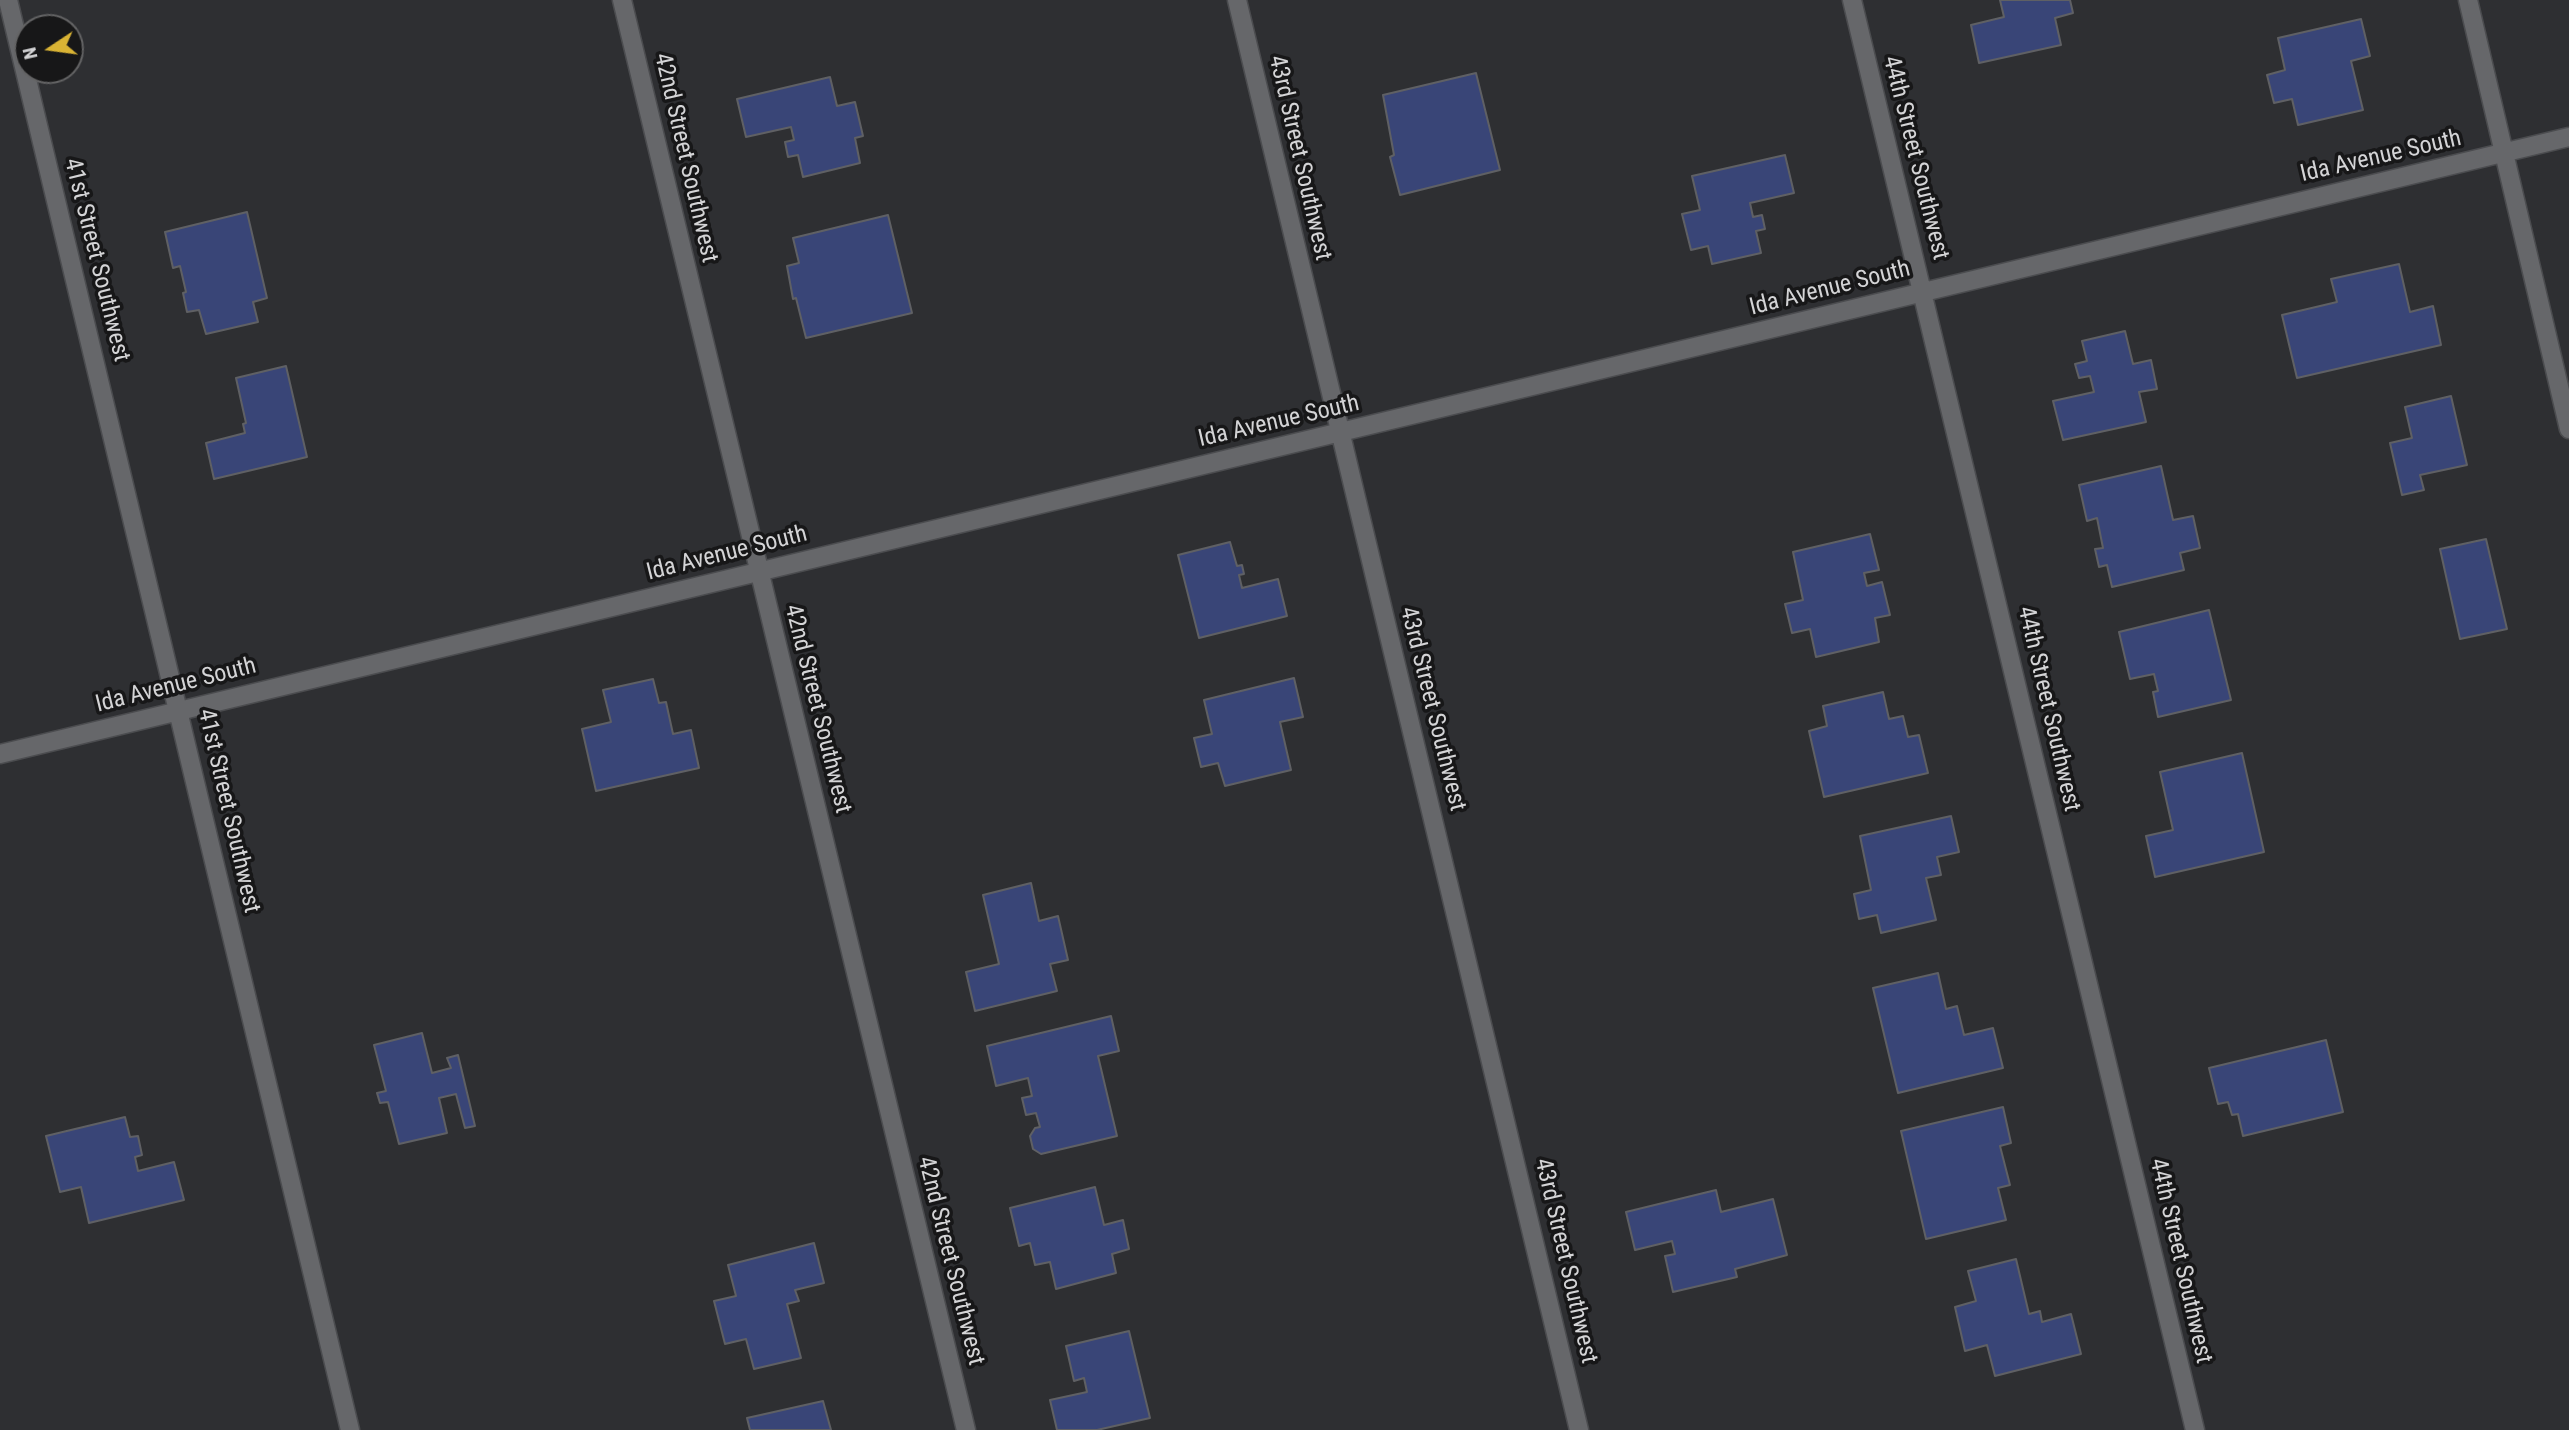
<!DOCTYPE html>
<html>
<head>
<meta charset="utf-8">
<style>
	body { margin:0 }
	#map { position:relative; width:2569px; height:1430px; overflow:hidden; background:#2e2f32; font-family:"Roboto Condensed",sans-serif }
	canvas { display:block }
	.north { position:absolute; left:14px; top:14px; width:70px; height:70px; box-sizing:border-box; background:#171718; border:2px solid #636364; border-radius:50%; rotate:257deg; font-size:19px; font-weight:700; line-height:28px; text-align:center; color:#d4d4d6 }
	.north::after { content:''; display:block; margin:auto; width:24px; height:32px; background:#d9b334; clip-path:polygon(50% 0,100% 100%,50% 72%,0 100%) }
</style>
</head>
<body>
<div id="map">
<canvas width="2569" height="1430"></canvas>
<div class="north">N</div>
</div>
<script>
const context = document.querySelector('canvas').getContext('2d');
context.lineJoin = 'round';
function fillPath(path, color) {
  context.fillStyle = color;
  context.fill(path, 'evenodd');
}
function poly(rows) {
  const path = new Path2D();
  for (const r of rows) {
    path.moveTo(r[0], r[1]);
    for (let i = 2; i < r.length; i += 2) path.lineTo(r[i], r[i + 1]);
  }
  return path;
}
function strokePath(path, color, width, dash) {
  context.strokeStyle = color;
  context.lineWidth = width;
  context.lineCap = dash ? 'butt' : 'round';
  context.setLineDash(dash || []);
  context.stroke(path);
}
function label(font, color, halo, rows, align = 'center') {
  context.font = font + ' "Roboto Condensed",sans-serif';
  context.lineWidth = 7;
  context.setLineDash([]);
  context.textBaseline = 'middle';
  context.strokeStyle = halo;
  context.fillStyle = color;
  for (const [text, x, y, turn = 0] of rows) {
    context.save();
    context.translate(x, y);
    context.rotate((+turn || 0) * Math.PI / 180);
    context.textAlign = isNaN(turn) ? turn : align;
    if (halo) context.strokeText(text, 0, 0);
    context.fillText(text, 0, 0);
    context.restore();
  }
}
const building = poly([
	[2000,0,2070,0,2073,13,2055,18,2061,45,1979,63,1971,25,2004,17,2000,0],
	[2361,19,2370,56,2351,61,2363,110,2298,125,2292,99,2274,103,2267,75,2285,70,2278,38,2361,19],
	[1476,73,1500,170,1400,195,1390,157,1394,155,1383,95,1476,73],
	[830,77,837,106,855,102,863,136,855,138,860,163,803,177,798,155,788,157,785,142,794,140,791,127,746,137,737,99,830,77],
	[1785,155,1794,193,1750,203,1753,217,1762,215,1765,229,1756,231,1761,253,1712,264,1708,246,1691,250,1682,214,1700,210,1692,176,1785,155],
	[247,212,267,298,253,302,258,322,206,334,199,310,187,312,183,293,186,292,180,266,173,268,165,232,247,212],
	[888,215,912,313,806,338,796,298,793,299,787,266,799,263,793,238,888,215],
	[2399,264,2410,312,2433,306,2441,345,2297,378,2282,315,2337,302,2331,279,2399,264],
	[2125,331,2133,364,2151,360,2157,389,2139,392,2146,422,2063,440,2053,401,2094,392,2090,376,2079,378,2075,364,2087,361,2082,341,2125,331],
	[286,366,307,457,214,479,206,443,245,433,243,424,246,423,236,378,286,366],
	[2451,396,2467,465,2420,475,2424,490,2402,495,2390,443,2412,438,2405,407,2451,396],
	[2161,466,2173,520,2193,516,2200,548,2180,553,2184,570,2112,587,2107,565,2099,567,2095,549,2103,548,2097,518,2087,521,2079,485,2161,466],
	[1870,534,1879,570,1864,573,1867,586,1882,582,1890,615,1875,618,1879,642,1816,657,1810,629,1792,633,1785,604,1803,600,1793,552,1870,534],
	[2486,539,2507,629,2460,639,2440,549,2486,539],
	[1230,542,1237,566,1242,565,1244,574,1239,575,1242,588,1278,579,1287,616,1199,638,1178,555,1230,542],
	[2209,610,2231,700,2158,717,2153,692,2158,691,2154,674,2130,679,2119,632,2209,610],
	[1294,678,1303,717,1280,722,1291,770,1225,786,1218,763,1201,767,1194,738,1212,734,1204,700,1294,678],
	[653,679,659,703,666,702,673,734,691,730,699,768,596,791,582,729,611,722,603,690,653,679],
	[1883,692,1889,719,1903,716,1908,737,1919,735,1928,773,1824,797,1809,731,1827,726,1823,706,1883,692],
	[2242,753,2264,852,2155,877,2146,836,2173,830,2160,772,2242,753],
	[1951,816,1959,852,1937,857,1941,875,1926,878,1936,920,1881,933,1877,915,1859,919,1854,894,1871,890,1860,836,1951,816],
	[1031,883,1039,921,1058,916,1068,960,1050,964,1057,991,975,1011,966,972,999,964,983,895,1031,883],
	[1938,973,1946,1009,1957,1006,1964,1035,1993,1028,2003,1068,1898,1093,1873,988,1938,973],
	[1111,1016,1119,1051,1098,1056,1117,1136,1041,1154,1033,1149,1030,1136,1035,1128,1040,1127,1036,1113,1026,1115,1022,1098,1032,1096,1028,1078,996,1086,987,1046,1111,1016],
	[422,1033,432,1073,451,1068,447,1058,458,1055,475,1126,465,1128,456,1094,439,1098,447,1133,399,1144,388,1102,380,1103,377,1093,386,1091,374,1045,422,1033],
	[2326,1040,2343,1112,2243,1136,2238,1114,2232,1115,2228,1102,2218,1104,2209,1068,2326,1040],
	[2003,1107,2011,1143,2000,1146,2010,1185,1998,1188,2006,1220,1926,1239,1901,1131,2003,1107],
	[125,1117,130,1137,138,1136,142,1155,135,1157,138,1171,174,1162,184,1200,89,1223,81,1187,60,1192,46,1136,125,1117],
	[1095,1187,1104,1225,1123,1220,1129,1249,1112,1254,1116,1273,1056,1289,1050,1262,1035,1265,1030,1243,1019,1246,1010,1208,1095,1187],
	[1716,1190,1721,1212,1773,1199,1787,1255,1735,1269,1737,1277,1673,1292,1665,1256,1675,1254,1672,1241,1635,1250,1626,1212,1716,1190],
	[814,1243,824,1283,795,1290,799,1301,787,1304,801,1358,754,1369,746,1339,725,1344,714,1301,736,1296,728,1265,814,1243],
	[2016,1259,2029,1314,2040,1311,2042,1322,2071,1314,2081,1354,1995,1376,1987,1345,1965,1351,1955,1307,1976,1301,1968,1271,2016,1259],
	[1129,1331,1150,1418,1097,1430,1057,1430,1050,1400,1087,1392,1084,1378,1074,1381,1066,1346,1129,1331],
	[823,1401,831,1430,750,1430,747,1418,823,1401]
]);
fillPath(building, '#394577');
strokePath(building, '#5f6064', 2);
const minor = poly([
	[8,0,350,1430],
	[622,0,966,1430],
	[1237,0,1579,1430],
	[1852,0,2195,1430],
	[2468,0,2569,429],
	[0,754,2569,137]
]);
strokePath(minor, '#4b4c4f', 21);
strokePath(minor, '#66676a', 18);
label('24px', '#d4d4d6', '#171718', [
	["Ida Avenue South",2381,157,-13],
	["42nd Street Southwest",685,158,77],
	["43rd Street Southwest",1299,158,77],
	["44th Street Southwest",1915,158,76],
	["41st Street Southwest",96,260,76],
	["Ida Avenue South",1830,289,-14],
	["Ida Avenue South",1279,422,-13],
	["Ida Avenue South",727,554,-14],
	["Ida Avenue South",176,686,-14],
	["42nd Street Southwest",817,709,76],
	["43rd Street Southwest",1432,709,76],
	["44th Street Southwest",2048,709,77],
	["41st Street Southwest",228,811,77],
	["42nd Street Southwest",950,1261,76],
	["43rd Street Southwest",1565,1261,77],
	["44th Street Southwest",2180,1261,77]
]);
</script>
</body>
</html>
